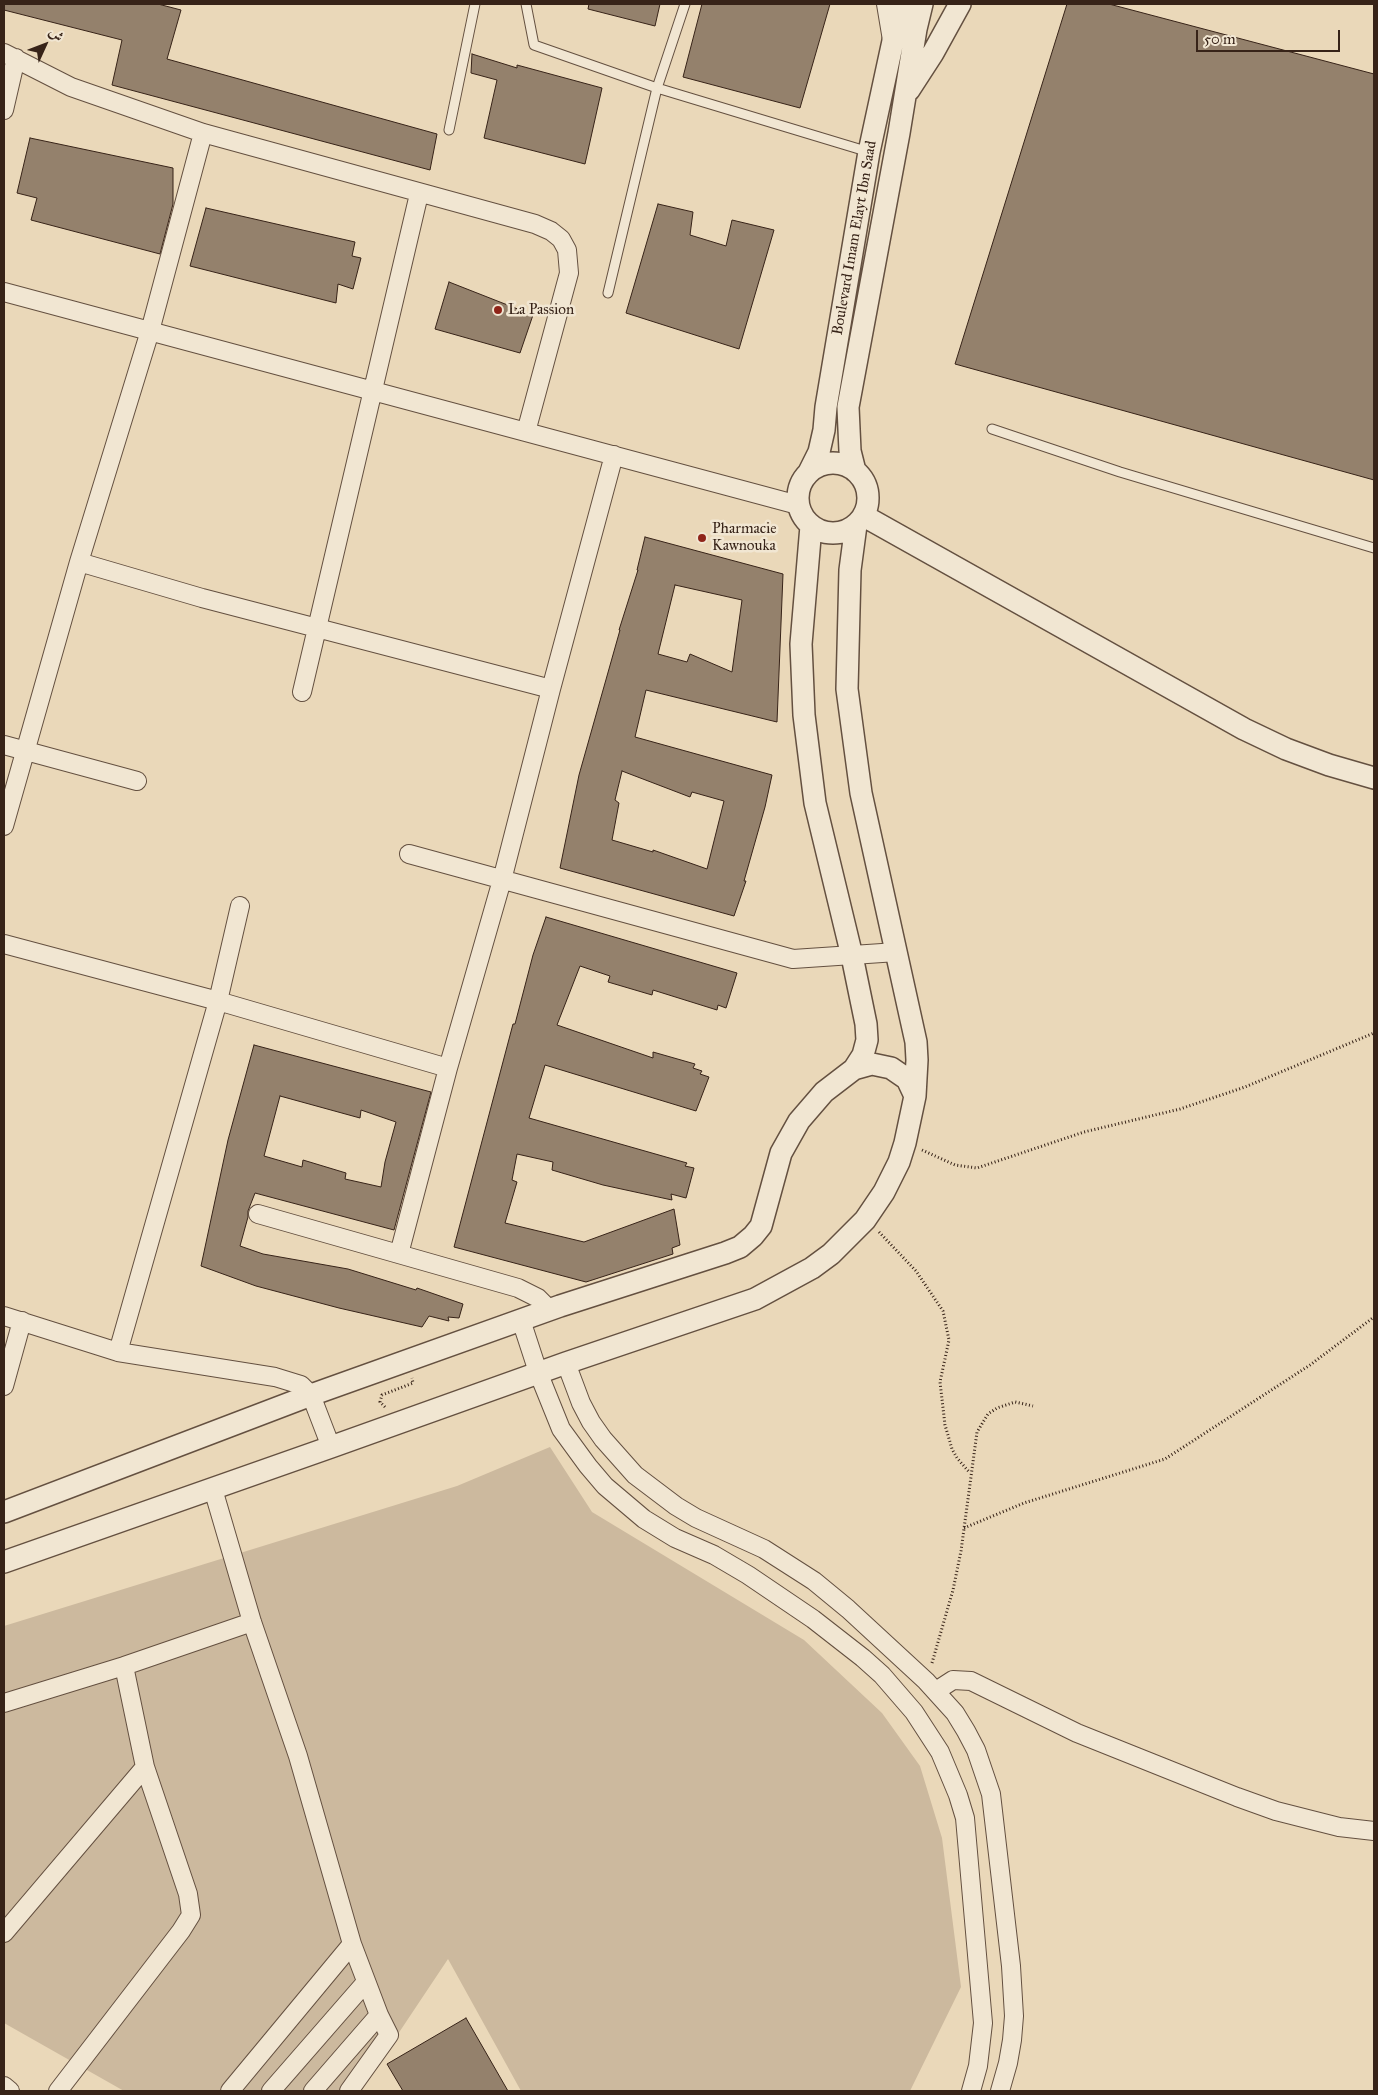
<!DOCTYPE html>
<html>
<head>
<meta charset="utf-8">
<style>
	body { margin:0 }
	#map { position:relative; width:1378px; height:2095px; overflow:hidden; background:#ead8b9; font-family:"IM FELL Great Primer",Amiri,serif }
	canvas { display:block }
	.frame { position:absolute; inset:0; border:5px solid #372318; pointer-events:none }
	.north { position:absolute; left:20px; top:20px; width:50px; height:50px; -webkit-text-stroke:4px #f1e6d2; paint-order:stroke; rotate:47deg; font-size:14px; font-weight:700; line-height:20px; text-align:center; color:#372318 }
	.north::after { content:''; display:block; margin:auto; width:18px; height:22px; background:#372318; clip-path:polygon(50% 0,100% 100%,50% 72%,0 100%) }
	.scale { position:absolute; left:1196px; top:30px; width:144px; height:22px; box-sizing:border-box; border:2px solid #372318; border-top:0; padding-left:6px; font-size:15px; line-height:18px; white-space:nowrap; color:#372318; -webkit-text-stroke:4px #f1e6d2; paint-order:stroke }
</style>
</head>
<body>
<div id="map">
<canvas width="1378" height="2095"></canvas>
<div class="frame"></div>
<div class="north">ش</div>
<div class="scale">50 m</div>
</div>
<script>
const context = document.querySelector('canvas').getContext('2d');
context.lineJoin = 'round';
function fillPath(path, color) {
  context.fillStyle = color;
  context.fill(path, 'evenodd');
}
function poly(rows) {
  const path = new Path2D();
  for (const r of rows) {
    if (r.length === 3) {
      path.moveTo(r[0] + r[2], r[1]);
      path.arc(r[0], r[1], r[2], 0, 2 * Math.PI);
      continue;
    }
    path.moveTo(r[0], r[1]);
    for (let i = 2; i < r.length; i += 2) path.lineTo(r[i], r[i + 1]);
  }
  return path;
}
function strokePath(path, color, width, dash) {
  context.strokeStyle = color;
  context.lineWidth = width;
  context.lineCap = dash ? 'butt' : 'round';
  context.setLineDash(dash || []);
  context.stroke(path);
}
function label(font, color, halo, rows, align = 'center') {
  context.font = font + ' "IM FELL Great Primer",serif';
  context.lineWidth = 5;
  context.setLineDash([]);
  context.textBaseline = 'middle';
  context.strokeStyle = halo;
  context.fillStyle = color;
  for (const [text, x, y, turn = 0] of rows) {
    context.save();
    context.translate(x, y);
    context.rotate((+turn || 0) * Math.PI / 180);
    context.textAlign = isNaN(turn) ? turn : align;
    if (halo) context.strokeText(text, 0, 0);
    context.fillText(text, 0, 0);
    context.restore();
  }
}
fillPath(poly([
	[550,1447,592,1512,804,1640,882,1713,920,1766,942,1838,961,1987,910,2091,521,2091,448,1959,360,2091,124,2091,4,2023,4,1626,457,1486]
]), '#ccb99e');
const building = poly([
	[4,4,158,4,181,10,167,59,437,134,430,170,112,85,122,40,4,10,4,4],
	[589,4,660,4,655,26,588,9,589,4],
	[702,4,830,4,800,108,683,77,702,4],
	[1067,4,1109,4,1374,74,1374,480,955,364,1067,4],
	[472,54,517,68,517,65,602,88,585,164,484,138,497,80,471,73,472,54],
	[30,138,173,168,173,204,160,254,31,220,37,198,17,193,30,138],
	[658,204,693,212,690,235,726,246,732,220,774,230,739,349,626,313,658,204],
	[206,208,355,242,352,256,361,258,353,289,338,284,336,303,190,266,206,208],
	[449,282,533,315,520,353,435,329,449,282],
	[645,537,783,574,777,722,646,690,635,737,772,775,765,807,744,881,746,881,734,916,560,868,579,775,620,630,619,630,638,570,637,570,645,537],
	[675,585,742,600,732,672,690,654,687,662,658,654,675,585],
	[622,771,690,797,692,792,724,801,707,869,653,850,653,852,612,840,619,803,615,800,622,771],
	[546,917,737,973,726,1008,718,1005,717,1010,653,990,652,995,608,982,610,976,580,966,557,1025,653,1058,653,1052,695,1064,693,1068,702,1071,700,1074,709,1077,696,1111,545,1065,529,1118,687,1163,685,1166,694,1168,686,1198,671,1194,672,1200,603,1185,552,1170,553,1162,517,1154,512,1180,517,1182,505,1223,584,1242,674,1209,680,1245,672,1248,673,1254,586,1282,454,1247,513,1024,515,1024,533,955,546,917],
	[254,1045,431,1092,394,1230,255,1193,248,1211,248,1217,240,1246,263,1254,348,1269,416,1290,417,1288,463,1304,459,1318,448,1317,449,1321,429,1316,422,1327,339,1308,256,1286,201,1266,228,1140,254,1045],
	[280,1096,360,1118,361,1110,396,1122,385,1162,381,1187,345,1179,346,1173,303,1160,302,1167,264,1156,280,1096],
	[466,2018,508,2091,403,2091,387,2064,466,2018]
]);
fillPath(building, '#94816c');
strokePath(building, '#372318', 1);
const service = poly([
	[526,4,534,45,657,88,869,152],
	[449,130,475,4],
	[608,293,657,88,685,4],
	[992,429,1120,472,1374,548]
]);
const minor = poly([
	[886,4,892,40],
	[4,53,71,87,203,133,535,224,551,231,561,239,567,250,569,273,526,432],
	[4,110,16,58],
	[4,292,798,505],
	[79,562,202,598,551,689],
	[302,692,419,194],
	[4,745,137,781],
	[4,826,79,562,150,331,203,133],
	[409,854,793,959,897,952],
	[4,944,218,1001,448,1068],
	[258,1214,518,1288,538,1298,550,1310],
	[399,1254,448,1068,502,880,551,689,614,455],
	[4,1316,118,1352,275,1377,301,1385,311,1395,331,1447],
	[521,1320,538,1372,561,1429,588,1466,605,1486,644,1519,675,1538,714,1555,748,1575,813,1619,863,1658,882,1675,914,1712,940,1752,958,1795,965,1818,983,2023,978,2066,971,2091],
	[118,1352,218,1001,240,906],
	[566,1363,581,1403,591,1422,603,1439,635,1475,676,1506,696,1518,764,1549,814,1581,848,1609,926,1681,955,1713,966,1731,976,1750,991,1794,1011,1966,1014,2016,1012,2040,1008,2063,1000,2091],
	[4,1386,22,1321],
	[213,1489,252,1622,298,1756,352,1944,379,2015,389,2035,349,2091],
	[936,1691,953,1680,971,1681,1077,1733,1237,1797,1276,1811,1339,1827,1374,1831],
	[4,1703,124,1666,252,1622],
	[4,1933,145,1767],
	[4,2086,10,2091],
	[58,2091,181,1931,191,1915,188,1894,145,1767,124,1666],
	[230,2091,352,1944],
	[271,2091,366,1982],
	[313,2091,379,2015]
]);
const tertiary = poly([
	[909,90,933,53,960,4],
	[833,498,35],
	[855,471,850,451,848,407,899,133,916,29,922,4],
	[809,472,819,452,824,430,826,407,869,152,901,4],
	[864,516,1244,729,1286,749,1329,765,1374,778],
	[854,1069,872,1064,891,1068,907,1079,915,1096],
	[4,1512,311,1395,560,1306,725,1253,740,1247,753,1236,761,1226,781,1153,799,1121,824,1092,854,1069,863,1055,867,1040,866,1024,852,956,815,803,804,715,801,644,811,526],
	[4,1562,331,1447,566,1363,755,1299,812,1268,831,1254,865,1220,884,1192,899,1162,905,1143,915,1096,917,1060,916,1042,861,793,847,689,850,570,856,525]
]);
strokePath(service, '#645040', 11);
strokePath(minor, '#645040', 20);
strokePath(tertiary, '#645040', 24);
strokePath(poly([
	[922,1150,955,1165,977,1168,1084,1132,1180,1109,1245,1087,1374,1033],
	[879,1232,916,1271,943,1311,949,1340,940,1382,945,1425,952,1449,957,1458,970,1473],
	[385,1407,380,1402,382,1395,413,1383,412,1378],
	[964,1528,1024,1503,1165,1459,1310,1365,1374,1317],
	[932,1663,953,1590,961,1551,977,1432,988,1414,997,1408,1015,1402,1033,1406]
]), '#372318', 3, [1, 2.5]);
strokePath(service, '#f1e6d2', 9);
strokePath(minor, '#f1e6d2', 18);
strokePath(tertiary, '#f1e6d2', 21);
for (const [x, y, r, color] of [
	[498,310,5,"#8f2418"],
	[702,538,5,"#8f2418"]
]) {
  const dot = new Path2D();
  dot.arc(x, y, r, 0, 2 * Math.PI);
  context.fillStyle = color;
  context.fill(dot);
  strokePath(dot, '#f1e6d2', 2);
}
label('15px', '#372318', '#f1e6d2', [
	["Boulevard Imam Elayt Ibn Saad",855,238,-80]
]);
label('15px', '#372318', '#f1e6d2', [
	["La Passion",508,310],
	["Pharmacie",712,529],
	["Kawnouka",712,546]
], 'left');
</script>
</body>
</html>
